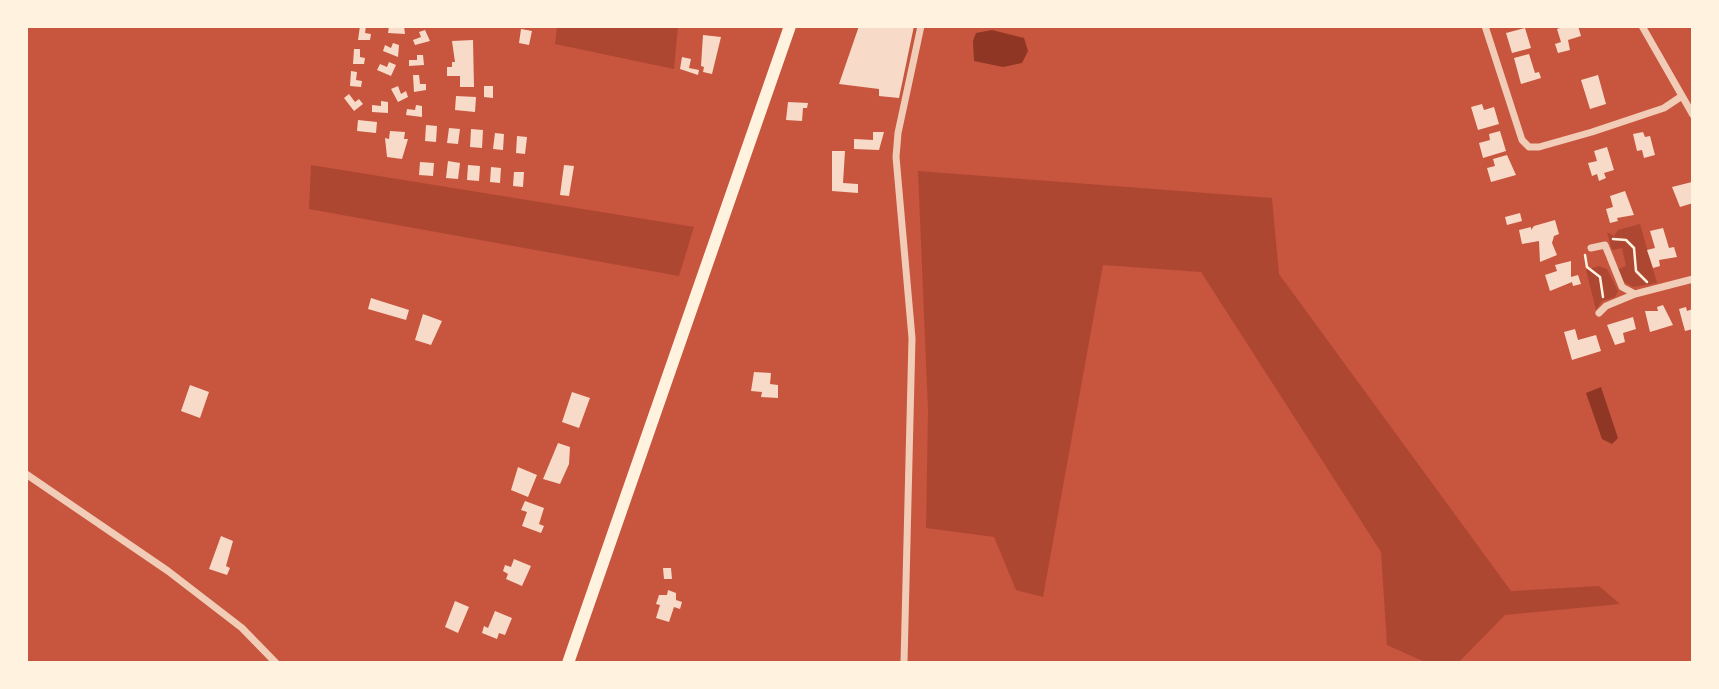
<!DOCTYPE html>
<html>
<head>
<meta charset="utf-8">
<style>
	body { margin:0 }
	#map { position:relative; width:1719px; height:689px; overflow:hidden; background:#c8553d; font-family:"Space Grotesk",sans-serif }
	canvas { display:block }
	.frame { position:absolute; inset:0; border:28px solid #fff3e0; pointer-events:none }
</style>
</head>
<body>
<div id="map">
<canvas width="1719" height="689"></canvas>
<div class="frame"></div>
</div>
<script>
const context = document.querySelector('canvas').getContext('2d');
context.lineJoin = 'round';
function fillPath(path, color) {
  context.fillStyle = color;
  context.fill(path, 'evenodd');
}
function poly(rows) {
  const path = new Path2D();
  for (const r of rows) {
    path.moveTo(r[0], r[1]);
    for (let i = 2; i < r.length; i += 2) path.lineTo(r[i], r[i + 1]);
  }
  return path;
}
function strokePath(path, color, width, dash) {
  context.strokeStyle = color;
  context.lineWidth = width;
  context.lineCap = dash ? 'butt' : 'round';
  context.setLineDash(dash || []);
  context.stroke(path);
}
fillPath(poly([
	[557,26,678,26,674,69,555,44],
	[311,165,694,227,679,276,309,209],
	[918,171,1272,198,1279,274,1511,591,1599,586,1620,604,1505,615,1458,663,1427,663,1387,645,1381,552,1201,272,1103,265,1043,597,1016,590,994,537,926,528,928,410],
	[1640,224,1657,283,1633,287,1623,281,1618,269,1626,266,1622,248,1612,250,1607,232,1614,236,1618,230],
	[1599,266,1607,269,1618,291,1615,297,1602,301,1596,310,1586,270]
]), '#ae4732');
fillPath(poly([
	[992,30,1024,38,1028,51,1022,63,1003,67,974,61,973,41,976,33],
	[1601,387,1618,438,1612,444,1602,439,1586,393]
]), '#8f3625');
fillPath(poly([
	[360,26,366,26,365,33,371,34,370,40,358,40],
	[389,26,404,26,405,34,388,33],
	[859,26,914,26,899,98,879,96,879,89,839,84],
	[1566,26,1578,26,1581,36,1568,40,1570,50,1558,53,1555,44,1561,42,1557,29],
	[1525,28,1531,48,1512,53,1506,33],
	[521,29,532,31,529,45,519,43],
	[425,30,430,41,415,45,413,40,421,37,419,32],
	[703,35,721,37,712,74,703,72,704,67,701,66],
	[473,40,474,87,460,87,460,76,447,76,447,67,452,67,452,62,455,62,452,41],
	[393,43,399,45,398,57,383,51,385,45,391,48],
	[354,49,360,49,360,57,365,58,364,64,353,64],
	[1529,54,1535,73,1539,72,1541,78,1521,84,1514,58],
	[417,55,423,55,424,65,409,66,409,60,417,60],
	[682,57,691,59,689,68,699,70,698,75,680,69],
	[389,62,396,65,391,76,377,70,380,64,387,67],
	[351,71,357,72,356,80,362,81,361,87,350,86],
	[413,75,419,75,420,84,426,84,426,90,414,92],
	[1598,75,1606,104,1590,109,1581,80],
	[398,86,401,94,406,91,408,97,398,102,391,89],
	[484,86,493,86,493,98,484,97],
	[349,94,355,102,359,99,363,104,354,111,344,98],
	[456,96,476,97,475,112,455,110],
	[381,101,388,102,388,113,372,112,372,105,381,106],
	[788,102,808,103,807,108,803,108,802,121,786,120],
	[1482,104,1484,110,1494,107,1499,124,1478,130,1471,107],
	[416,105,422,106,422,117,406,115,407,109,415,110],
	[358,120,377,122,376,133,357,131],
	[426,125,437,126,436,142,425,141],
	[449,128,460,129,458,144,447,143],
	[471,129,483,130,482,148,470,147],
	[390,131,405,132,404,139,408,139,402,159,387,157,385,138,389,139],
	[1500,131,1506,151,1483,158,1479,143,1490,140,1489,134],
	[873,132,884,132,879,150,854,149,854,139,873,140],
	[1643,132,1645,137,1650,136,1655,155,1644,158,1642,150,1637,151,1633,134],
	[495,133,504,134,503,150,493,149],
	[517,136,527,137,525,154,516,153],
	[1607,147,1614,170,1604,173,1606,178,1599,181,1597,174,1592,176,1588,163,1597,161,1594,151],
	[832,151,845,151,843,183,858,184,858,193,832,191],
	[1507,155,1516,175,1491,182,1487,168,1495,166,1493,159],
	[448,161,460,163,458,179,446,178],
	[420,162,434,163,433,176,419,175],
	[468,165,480,166,479,181,467,180],
	[564,165,574,166,569,196,560,195],
	[491,167,501,168,500,183,490,182],
	[514,172,524,172,523,187,513,186],
	[1692,182,1693,203,1680,207,1672,187],
	[1625,191,1634,215,1617,218,1618,221,1610,223,1606,209,1613,207,1610,196],
	[1520,213,1522,221,1507,225,1505,217],
	[1555,220,1559,234,1554,236,1552,243,1557,255,1540,262,1539,241,1522,244,1519,230,1531,227,1531,230,1534,226],
	[1663,228,1669,248,1674,247,1677,257,1659,260,1660,266,1653,268,1647,250,1655,248,1650,231],
	[1571,261,1571,277,1578,275,1581,284,1573,286,1572,282,1550,291,1545,275,1557,271,1555,265],
	[371,298,409,310,406,320,368,309],
	[1663,305,1673,325,1650,332,1645,311,1658,311,1657,307],
	[1686,307,1687,311,1693,309,1693,329,1685,331,1679,309],
	[423,314,442,321,431,345,415,340],
	[1633,317,1636,329,1623,333,1625,342,1615,345,1607,325],
	[1575,329,1578,340,1596,335,1601,351,1572,360,1564,332],
	[754,372,771,373,770,384,778,385,778,398,761,397,762,392,751,391],
	[190,385,209,392,200,418,181,411],
	[572,392,590,398,579,428,562,422],
	[558,443,570,447,569,464,560,484,543,479],
	[518,467,537,475,528,497,511,490],
	[525,501,544,508,539,524,544,526,541,533,522,526,527,512,521,510],
	[221,536,233,541,226,566,230,568,227,575,209,569],
	[514,559,531,566,522,586,506,579,508,574,503,571,505,565,511,567],
	[663,568,671,568,672,579,664,579],
	[668,590,676,593,676,600,682,602,680,609,674,607,669,622,656,618,660,605,656,604,659,595,667,595],
	[455,601,469,607,458,633,445,627],
	[495,611,512,618,505,635,499,633,497,639,482,633,484,626,488,628]
]), '#f7dbc8');
strokePath(poly([
	[1613,239,1626,240,1634,248,1636,271,1647,282],
	[1585,255,1587,267,1600,277,1603,297]
]), '#fff3e0', 2.5);
strokePath(poly([
	[1485,26,1522,140,1529,147,1539,147,1592,132,1664,108,1682,96],
	[1642,26,1693,115],
	[1591,248,1605,245,1622,287,1635,294,1693,279],
	[1599,313,1606,306,1635,294],
	[26,474,168,571,242,628,276,663],
	[904,663,912,338,896,157,898,133,921,26]
]), '#f1ccb7', 7);
strokePath(poly([
	[568,663,790,26]
]), '#fff3e0', 12);
</script>
</body>
</html>
